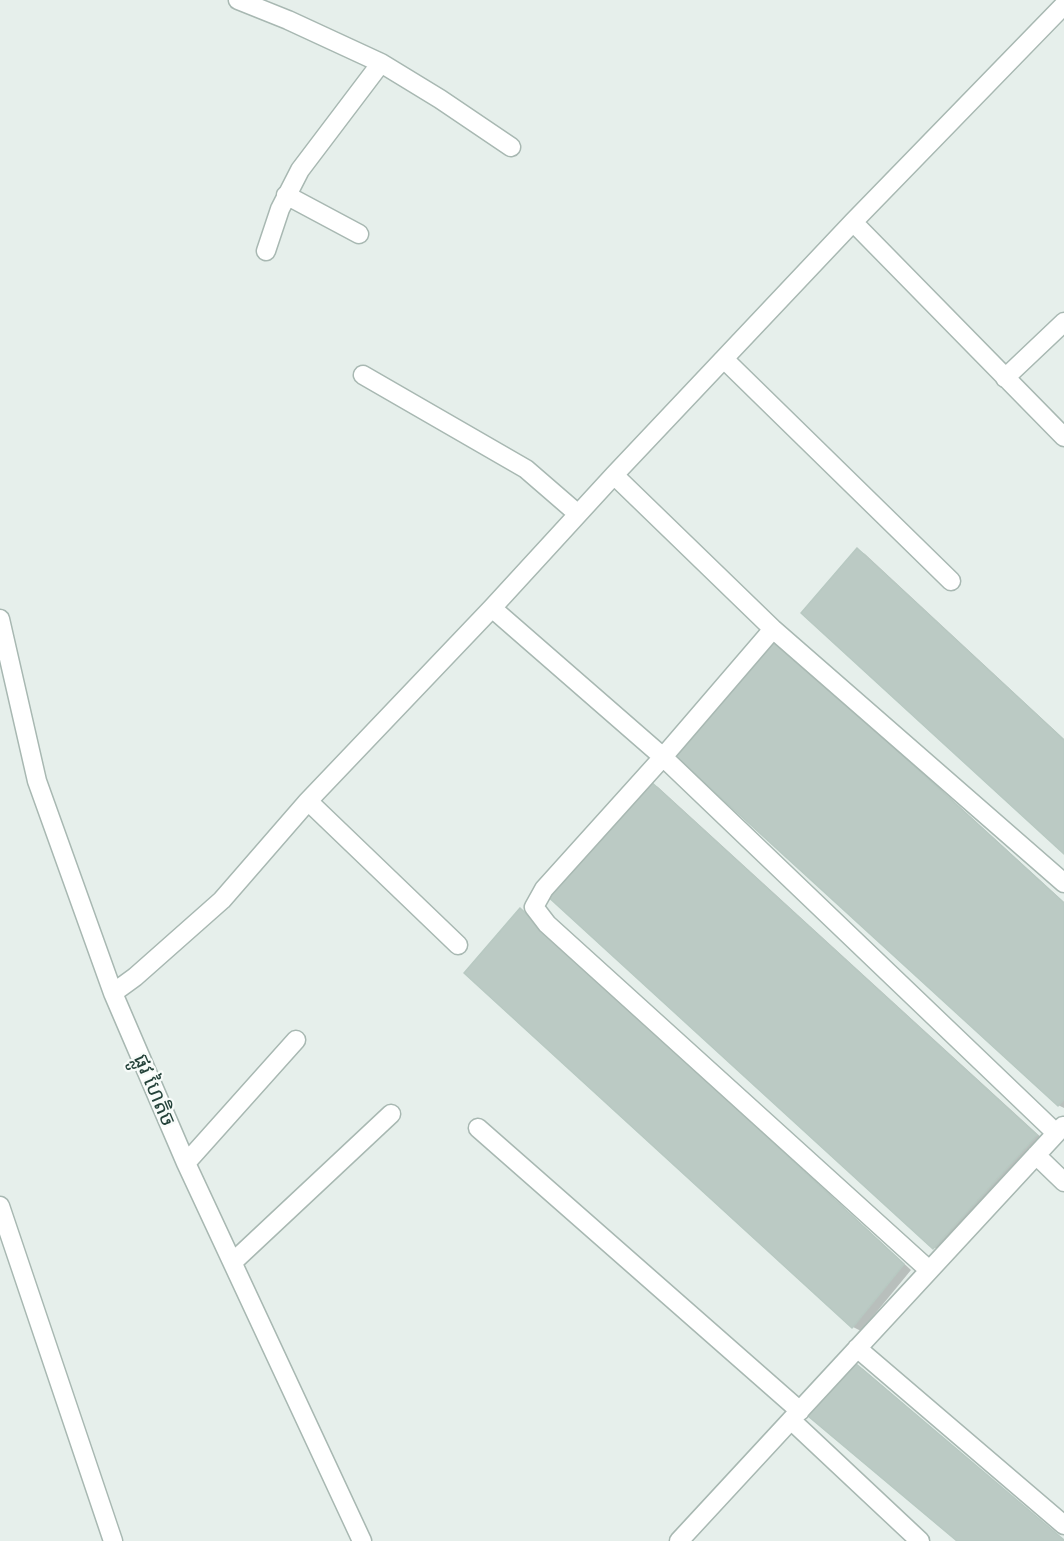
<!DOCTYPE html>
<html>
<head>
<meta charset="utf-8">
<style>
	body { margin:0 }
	canvas { display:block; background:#e6efeb }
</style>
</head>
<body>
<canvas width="1064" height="1541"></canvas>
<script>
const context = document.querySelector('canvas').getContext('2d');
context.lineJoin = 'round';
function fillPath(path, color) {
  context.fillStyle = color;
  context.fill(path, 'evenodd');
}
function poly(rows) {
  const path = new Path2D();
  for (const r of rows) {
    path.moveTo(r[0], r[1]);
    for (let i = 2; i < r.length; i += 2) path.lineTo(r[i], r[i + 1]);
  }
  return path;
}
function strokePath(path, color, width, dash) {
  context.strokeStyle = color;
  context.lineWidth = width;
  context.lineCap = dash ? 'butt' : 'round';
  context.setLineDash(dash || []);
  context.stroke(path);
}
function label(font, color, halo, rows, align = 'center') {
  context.font = font + ' "Exo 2","Noto Sans Khmer",sans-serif';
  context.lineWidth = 4.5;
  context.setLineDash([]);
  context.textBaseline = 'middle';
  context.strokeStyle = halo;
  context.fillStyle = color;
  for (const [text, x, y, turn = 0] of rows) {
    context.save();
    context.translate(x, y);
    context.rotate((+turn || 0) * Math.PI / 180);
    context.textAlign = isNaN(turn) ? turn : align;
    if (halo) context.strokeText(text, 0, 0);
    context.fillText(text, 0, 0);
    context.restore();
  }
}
fillPath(poly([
	[857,549,865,554,1064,739,1064,852],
	[782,644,1064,902,1064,1108,1058,1105],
	[650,782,658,787,1044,1140,942,1252,934,1247],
	[520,910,528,914,911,1270,861,1331,853,1327],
	[855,1365,863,1369,1064,1541,959,1541]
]), '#0003');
const building = poly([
	[857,548,1064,740,1064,854,801,613,857,548],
	[774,638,1064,903,1064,1099,1058,1106,670,751,774,638],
	[649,780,1037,1135,933,1249,545,894,649,780],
	[520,908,904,1264,852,1328,464,973,520,908],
	[855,1363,1064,1540,1064,1541,957,1541,808,1416,855,1363]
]);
fillPath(building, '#bbcac4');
strokePath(building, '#b8c9c2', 1.5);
const minor = poly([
	[238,0,288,20,381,63,440,99,511,147],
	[286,195,359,234],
	[853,222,1064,437],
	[266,251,280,209,300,170,381,63],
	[724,359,951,581],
	[363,375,526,469,578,514],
	[1005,378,1064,322],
	[614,475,773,629,1064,883],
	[492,608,663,757,1056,1133],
	[0,619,37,781,113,993,186,1163,362,1541],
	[773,629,663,757,544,889,534,907,547,924,929,1270],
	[308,801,458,945],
	[113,993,135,977,222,900,308,801,492,608,614,475,853,222,1064,5],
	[478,1128,800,1411],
	[1036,1155,1064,1182],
	[186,1163,296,1040],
	[0,1206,113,1541],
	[233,1262,391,1114],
	[857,1348,1064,1525],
	[791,1420,920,1541],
	[679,1541,1063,1126]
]);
strokePath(minor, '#a8b8b2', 21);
strokePath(minor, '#fff', 18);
label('21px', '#24423a', '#f7fbf9', [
	["ផ្លូវ ហៃតិច",155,1090,67]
]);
</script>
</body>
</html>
